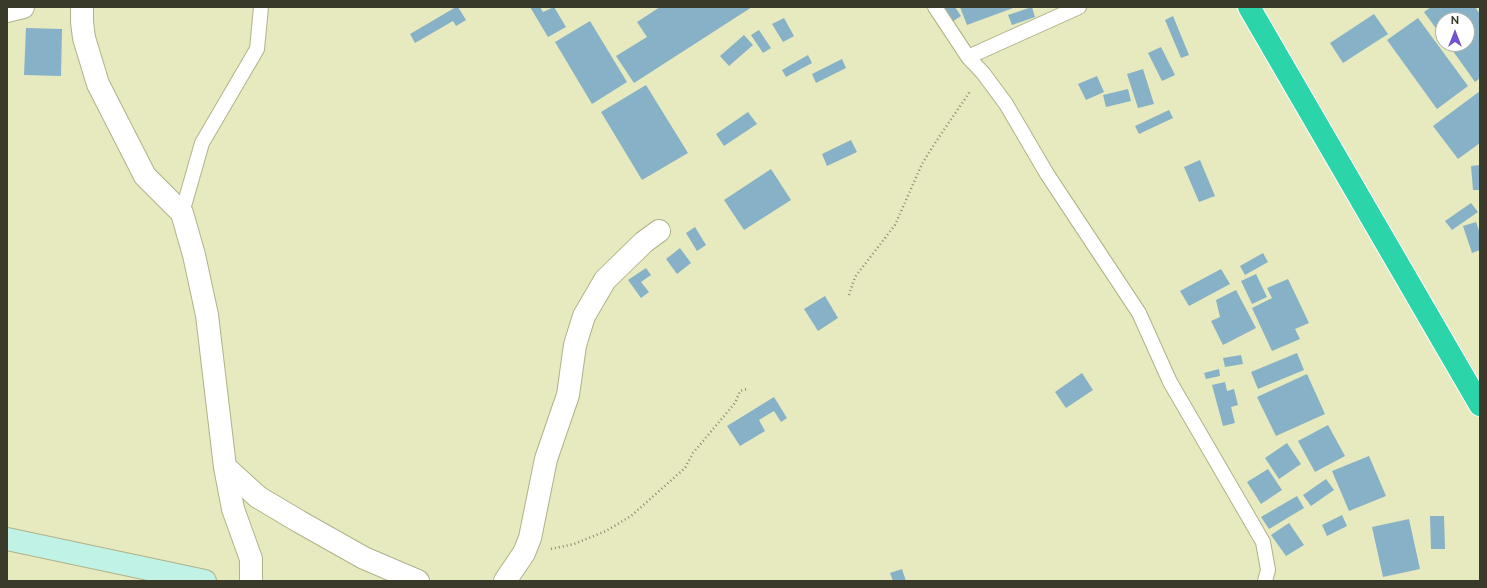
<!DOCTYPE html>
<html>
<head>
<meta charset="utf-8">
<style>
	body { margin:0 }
	#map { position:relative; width:1487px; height:588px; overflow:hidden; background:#e7eabf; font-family:Raleway,sans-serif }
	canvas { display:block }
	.frame { position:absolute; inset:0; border:8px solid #393a29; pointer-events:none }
	.north { position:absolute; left:1435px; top:12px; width:40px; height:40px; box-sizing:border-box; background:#fff; border:1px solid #b0b0a9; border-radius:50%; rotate:0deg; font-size:11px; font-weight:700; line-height:16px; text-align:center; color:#393a29 }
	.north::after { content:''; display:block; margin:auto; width:14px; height:18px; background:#7153cd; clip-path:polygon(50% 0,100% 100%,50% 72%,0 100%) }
</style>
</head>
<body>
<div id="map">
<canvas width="1487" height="588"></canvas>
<div class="frame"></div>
<div class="north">N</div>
</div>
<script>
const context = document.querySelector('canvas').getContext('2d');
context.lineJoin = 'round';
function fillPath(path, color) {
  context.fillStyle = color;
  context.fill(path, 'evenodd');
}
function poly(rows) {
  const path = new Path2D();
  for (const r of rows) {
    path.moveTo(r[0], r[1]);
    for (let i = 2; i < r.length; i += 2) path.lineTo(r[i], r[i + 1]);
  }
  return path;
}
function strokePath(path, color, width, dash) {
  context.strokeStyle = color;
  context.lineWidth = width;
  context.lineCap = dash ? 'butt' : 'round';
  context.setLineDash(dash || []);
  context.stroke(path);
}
fillPath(poly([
	[456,7,458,7,466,20,456,26,453,21,415,43,410,34],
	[530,7,540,7,543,12,554,7,566,27,548,37],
	[660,7,752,7,634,83,616,56,647,37,637,22],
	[942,7,955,7,961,16,952,22],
	[960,7,1016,7,967,25],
	[1032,7,1035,17,1012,25,1008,15],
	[1431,7,1475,7,1480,14,1480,78,1475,82,1448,44,1467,44,1467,20,1443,20,1443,38,1424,12],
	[1374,14,1388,34,1343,63,1330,43],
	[1173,16,1189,55,1181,58,1165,20],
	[784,18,794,36,783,42,772,24],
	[1418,18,1468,86,1437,109,1387,40],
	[590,21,627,82,592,104,555,42],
	[26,28,62,29,61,76,24,75],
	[759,30,771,48,763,53,751,35],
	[744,35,753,45,729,66,720,56],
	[1161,47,1175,75,1162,81,1148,53],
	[808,55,812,63,786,77,782,70],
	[842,59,846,68,816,83,812,74],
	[1143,69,1154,104,1138,108,1127,74],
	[1097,76,1104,92,1086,100,1078,84],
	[646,85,688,153,642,180,601,112],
	[1128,89,1131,101,1106,107,1103,95],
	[1480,91,1480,143,1458,159,1433,126],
	[1169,110,1173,118,1139,134,1135,126],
	[748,112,757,124,724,146,716,134],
	[851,140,857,152,827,166,822,154],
	[1200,160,1215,196,1199,202,1184,167],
	[1480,165,1480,190,1473,190,1471,166],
	[771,169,791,200,744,230,724,200],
	[1471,203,1478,212,1452,230,1445,221],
	[1476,222,1480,233,1480,250,1472,253,1463,226],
	[695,227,706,245,697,251,686,233],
	[680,248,691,263,677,274,666,259],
	[1263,253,1268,262,1245,275,1240,266],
	[646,268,651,275,641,282,649,292,641,298,628,280],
	[1221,269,1230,284,1189,306,1180,291],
	[1256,274,1267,297,1252,304,1241,281],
	[1288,279,1309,323,1295,329,1300,339,1272,351,1252,308,1272,298,1267,288],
	[1236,290,1256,328,1223,345,1211,321,1220,317,1216,300],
	[825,296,838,318,818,331,804,309],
	[1297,353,1304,370,1258,389,1251,372],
	[1241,355,1243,364,1225,367,1223,358],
	[1219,369,1220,376,1206,379,1204,373],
	[1082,373,1093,390,1066,408,1055,392],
	[1307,374,1325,414,1276,436,1257,397],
	[1225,382,1227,391,1234,389,1238,405,1231,407,1235,423,1223,426,1212,385],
	[774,397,787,418,781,422,774,411,759,420,765,431,740,446,727,426],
	[1328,425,1345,456,1315,472,1298,441],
	[1287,443,1301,464,1279,479,1265,458],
	[1369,456,1386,496,1349,511,1332,471],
	[1268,469,1282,490,1261,504,1247,482],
	[1326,479,1334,490,1311,506,1303,495],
	[1297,496,1304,508,1269,529,1261,517],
	[1342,515,1347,526,1327,536,1322,525],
	[1430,516,1444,516,1445,549,1431,549],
	[1409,519,1420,569,1383,577,1372,527],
	[1289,523,1304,545,1286,556,1271,535],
	[902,569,906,581,893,581,890,573]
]), '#86b1c6');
const lane = poly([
	[935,7,968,57,983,73,1006,104,1047,174,1139,313,1170,382,1263,542,1268,570,1265,581],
	[968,57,1079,7],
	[182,213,202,143,257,49,261,7]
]);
const street = poly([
	[82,7,82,22,84,38,98,84,145,176,182,213,194,255,207,315,225,467,233,509,251,559,251,581],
	[7,11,23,7],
	[225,467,258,497,300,522,364,558,418,581],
	[505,581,524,553,530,538,546,459,568,395,575,345,584,316,605,280,644,242,659,231]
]);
const secondary = poly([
	[7,539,205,581]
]);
const highway = poly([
	[1249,7,1480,405]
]);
strokePath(lane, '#b0b28a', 16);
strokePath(street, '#b0b28a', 24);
strokePath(secondary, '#b0b28a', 24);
strokePath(highway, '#fff', 24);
strokePath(poly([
	[849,295,855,277,895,225,922,164,935,143,971,90],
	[551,549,574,544,606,531,631,516,685,468,693,453,735,403,740,391,747,389]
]), '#8a8b6e', 2.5, [1, 3]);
strokePath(lane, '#fff', 14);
strokePath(street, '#fff', 22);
strokePath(secondary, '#c0f2e5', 22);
strokePath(highway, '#2cd4a9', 22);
</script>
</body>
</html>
